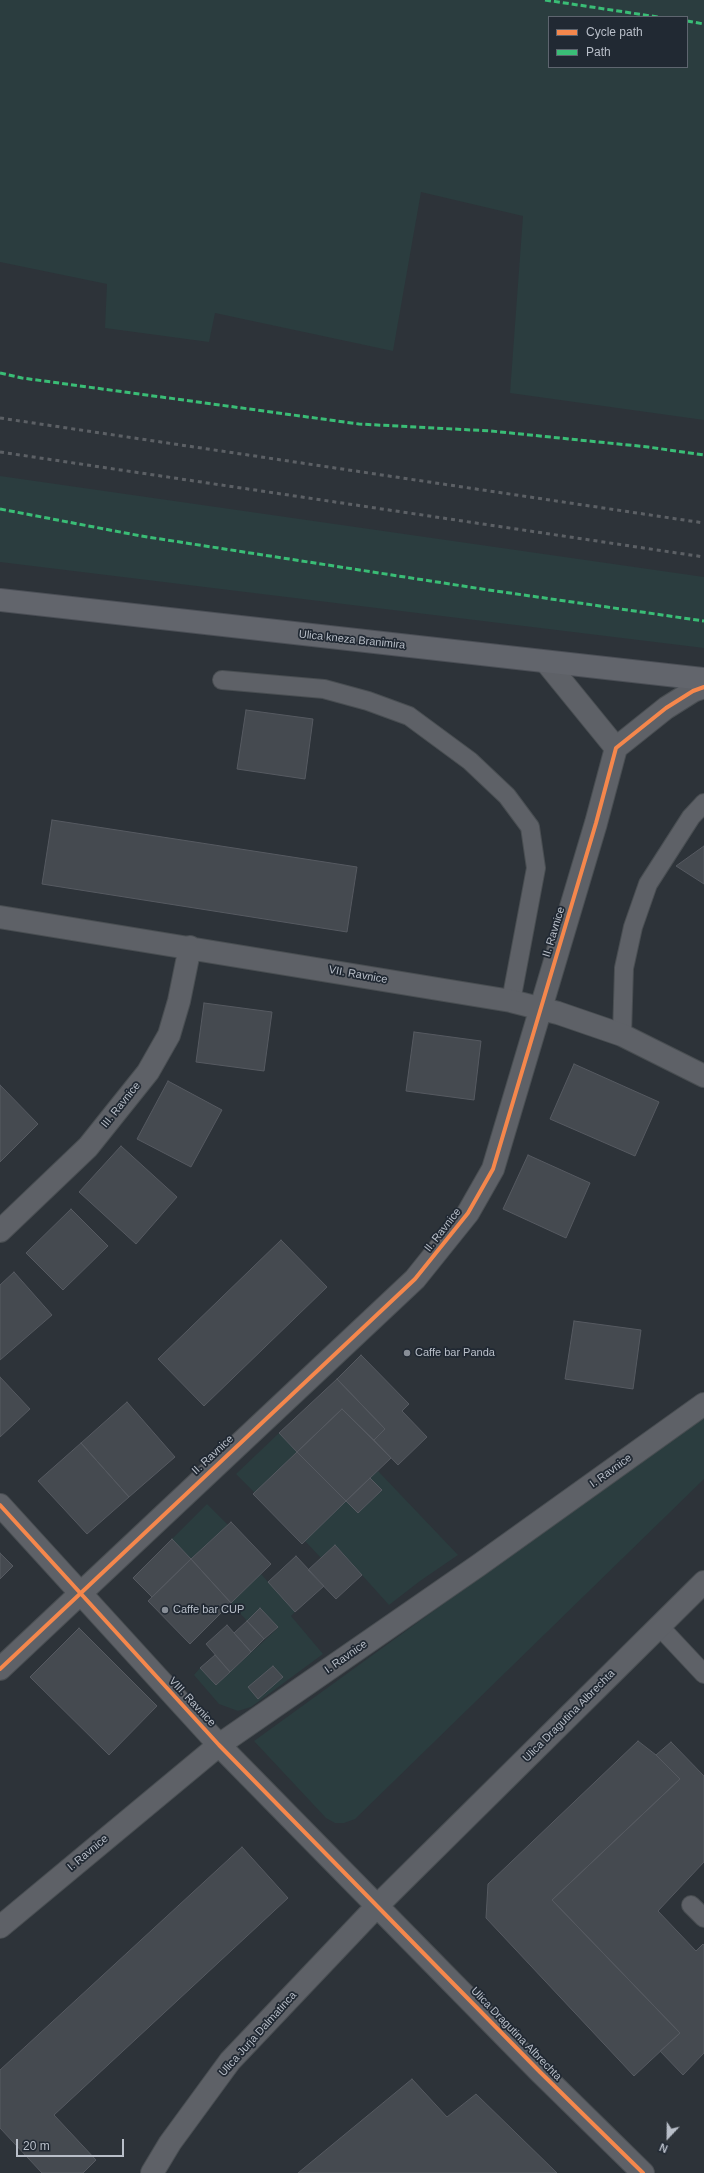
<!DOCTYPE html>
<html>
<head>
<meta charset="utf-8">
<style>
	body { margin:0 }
	#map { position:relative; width:704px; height:2173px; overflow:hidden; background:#2d3339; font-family:Arial,sans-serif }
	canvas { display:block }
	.legend { position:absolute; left:548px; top:16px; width:140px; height:52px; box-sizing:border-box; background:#212933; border:1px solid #5e656f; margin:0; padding:5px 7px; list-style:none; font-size:12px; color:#b9bfc9 }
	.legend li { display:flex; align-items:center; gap:8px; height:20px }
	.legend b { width:20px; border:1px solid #5e656f }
	.north { position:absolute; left:648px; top:2117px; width:40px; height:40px; -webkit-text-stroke:3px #212933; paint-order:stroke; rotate:202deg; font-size:11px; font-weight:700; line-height:16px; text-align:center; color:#b9bfc9 }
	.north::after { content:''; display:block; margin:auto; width:14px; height:18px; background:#b9bfc9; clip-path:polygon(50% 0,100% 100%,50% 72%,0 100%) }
	.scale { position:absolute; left:16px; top:2139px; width:108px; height:18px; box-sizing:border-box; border:2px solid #b9bfc9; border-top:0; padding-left:5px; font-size:12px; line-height:14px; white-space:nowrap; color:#b9bfc9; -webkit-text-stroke:3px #212933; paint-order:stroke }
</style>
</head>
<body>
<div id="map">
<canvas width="704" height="2173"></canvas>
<ul class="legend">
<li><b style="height:5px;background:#f5874c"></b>Cycle path</li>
<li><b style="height:5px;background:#3abd76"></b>Path</li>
</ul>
<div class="north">N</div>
<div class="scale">20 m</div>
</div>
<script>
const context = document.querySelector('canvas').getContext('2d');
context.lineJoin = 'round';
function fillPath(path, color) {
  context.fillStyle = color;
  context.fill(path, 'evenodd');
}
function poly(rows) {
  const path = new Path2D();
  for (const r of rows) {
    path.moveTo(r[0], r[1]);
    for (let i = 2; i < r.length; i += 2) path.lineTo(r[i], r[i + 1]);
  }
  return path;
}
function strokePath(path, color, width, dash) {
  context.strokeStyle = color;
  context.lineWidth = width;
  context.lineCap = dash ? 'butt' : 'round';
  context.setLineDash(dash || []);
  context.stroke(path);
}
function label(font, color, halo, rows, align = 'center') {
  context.font = font + ' Arial,sans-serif';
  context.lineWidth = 3.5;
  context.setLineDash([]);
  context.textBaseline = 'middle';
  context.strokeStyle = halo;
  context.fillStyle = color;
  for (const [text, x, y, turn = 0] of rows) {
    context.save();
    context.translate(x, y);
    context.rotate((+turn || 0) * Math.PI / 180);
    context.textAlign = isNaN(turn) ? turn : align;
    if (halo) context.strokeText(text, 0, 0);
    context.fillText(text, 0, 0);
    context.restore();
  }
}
fillPath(poly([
	[0,0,704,0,704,420,510,393,523,216,421,192,393,351,215,313,209,342,105,328,107,284,0,262],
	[549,17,687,17,687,67,549,67],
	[0,476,704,577,704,648,0,562],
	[704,1415,704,1479,355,1819,344,1823,335,1823,326,1818,254,1741],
	[279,1433,297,1452,255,1493,236,1474],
	[378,1471,458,1555,420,1581,389,1605,335,1545,321,1558,305,1541,346,1501,358,1513,382,1490,370,1478],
	[207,1504,228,1525,191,1559,172,1539],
	[261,1574,295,1612,291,1616,323,1654,251,1707,238,1711,219,1704,194,1675,200,1668,216,1685,278,1628,260,1609,247,1621,231,1603]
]), '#2b3d3f');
const building = poly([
	[246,710,313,719,305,779,237,769,246,710],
	[52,820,357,867,347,932,42,884,52,820],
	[704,846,704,884,676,866,704,846],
	[204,1003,272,1012,264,1071,196,1062,204,1003],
	[414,1032,481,1041,474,1100,406,1091,414,1032],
	[574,1064,659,1102,635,1156,550,1119,574,1064],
	[168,1081,222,1110,191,1167,137,1139,168,1081],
	[0,1085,38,1124,0,1162,0,1085],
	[121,1146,177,1197,136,1244,79,1192,121,1146],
	[528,1155,590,1183,566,1238,503,1209,528,1155],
	[71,1209,108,1246,63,1290,26,1253,71,1209],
	[281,1240,327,1287,204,1406,158,1359,281,1240],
	[14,1272,52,1315,0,1360,0,1285,14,1272],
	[574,1321,641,1330,633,1389,565,1379,574,1321],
	[361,1355,409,1404,402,1411,427,1437,398,1465,374,1440,385,1429,337,1379,361,1355],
	[0,1377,30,1409,0,1437,0,1377],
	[337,1379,385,1429,374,1440,342,1409,297,1452,279,1433,337,1379],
	[127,1402,175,1457,129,1497,81,1443,127,1402],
	[342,1409,391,1458,346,1501,297,1452,342,1409],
	[81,1443,129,1497,87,1534,38,1481,81,1443],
	[297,1452,346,1501,302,1544,253,1494,297,1452],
	[370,1478,382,1490,358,1513,346,1501,370,1478],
	[231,1522,271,1564,231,1603,191,1559,231,1522],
	[172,1539,191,1559,152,1597,133,1578,172,1539],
	[335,1545,362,1575,336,1599,308,1570,335,1545],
	[0,1553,13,1566,0,1579,0,1553],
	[296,1556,324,1586,295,1612,268,1582,296,1556],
	[191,1559,231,1603,190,1644,148,1601,191,1559],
	[260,1608,278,1627,264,1639,247,1621,260,1608],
	[247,1621,264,1639,251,1652,234,1633,247,1621],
	[227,1625,251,1652,230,1672,206,1644,227,1625],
	[79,1628,157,1706,109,1755,30,1677,79,1628],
	[215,1655,230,1672,216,1685,200,1668,215,1655],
	[273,1666,283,1677,258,1699,248,1687,273,1666],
	[638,1741,656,1755,680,1779,552,1900,680,2033,634,2076,486,1918,488,1884,638,1741],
	[671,1742,704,1776,704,1862,658,1911,696,1951,703,1944,704,1945,704,2053,683,2075,660,2051,680,2033,552,1900,680,1779,656,1755,671,1742],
	[242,1847,288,1898,54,2115,96,2160,83,2173,42,2173,0,2128,0,2070,242,1847],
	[412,2079,447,2117,476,2094,557,2173,298,2173,412,2079]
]);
fillPath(building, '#454a50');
strokePath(building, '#565a61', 1);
const service = poly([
	[222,680,324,689,368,701,409,716,470,761,507,796,530,827,536,868,511,1001],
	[622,1035,624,968,633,927,648,884,691,817,704,803],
	[659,1626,704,1674],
	[691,1905,704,1918]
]);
const minor = poly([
	[546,662,616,748],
	[0,917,511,1001,558,1013,622,1035,704,1076],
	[0,1231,88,1147,148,1072,169,1035,179,1001,190,947],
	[0,1505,219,1745,540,2072,643,2173],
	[0,1669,415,1279,468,1213,493,1169,596,823,616,748,666,708,693,691,704,687],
	[0,1927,219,1745,479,1565,704,1404],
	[152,2173,170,2143,230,2061,378,1905,704,1582]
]);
const secondary = poly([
	[0,600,704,679]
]);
strokePath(service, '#494e52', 20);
strokePath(minor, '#494e52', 24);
strokePath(secondary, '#4b4f56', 24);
strokePath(service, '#5e6167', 18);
strokePath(minor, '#5e6167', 22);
strokePath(secondary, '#62656c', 22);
strokePath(poly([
	[0,418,704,523],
	[0,452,704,557]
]), '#5c6065', 3, [4, 4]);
strokePath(poly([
	[545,0,658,17],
	[687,21,704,24],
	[0,373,22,378,359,424,491,431,648,447,704,455],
	[0,509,141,536,482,589,704,621]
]), '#3abd76', 3, [6, 3]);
strokePath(poly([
	[0,1505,219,1745,540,2072,643,2173],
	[0,1669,415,1279,468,1213,493,1169,596,823,616,748,666,708,693,691,704,687]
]), '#f5874c', 4);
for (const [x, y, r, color] of [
	[407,1353,4,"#888e97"],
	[165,1610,4,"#888e97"]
]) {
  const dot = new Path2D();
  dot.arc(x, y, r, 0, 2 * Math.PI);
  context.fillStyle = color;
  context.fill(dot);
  strokePath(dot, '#212933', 1.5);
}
label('11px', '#b9bfc9', '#212933', [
	["Ulica kneza Branimira",352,640,6],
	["II. Ravnice",554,932,-73],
	["VII. Ravnice",358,975,10],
	["III. Ravnice",121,1105,-51],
	["II. Ravnice",443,1230,-52],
	["II. Ravnice",213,1455,-43],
	["I. Ravnice",611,1471,-36],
	["I. Ravnice",346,1657,-35],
	["VIII. Ravnice",192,1702,47],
	["Ulica Dragutina Albrechta",569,1716,-45],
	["I. Ravnice",88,1853,-40],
	["Ulica Jurja Dalmatinca",258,2034,-48],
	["Ulica Dragutina Albrechta",516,2034,46]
]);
label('11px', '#b9bfc9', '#212933', [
	["Caffe bar Panda",415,1353],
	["Caffe bar CUP",173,1610]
], 'left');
</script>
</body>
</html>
